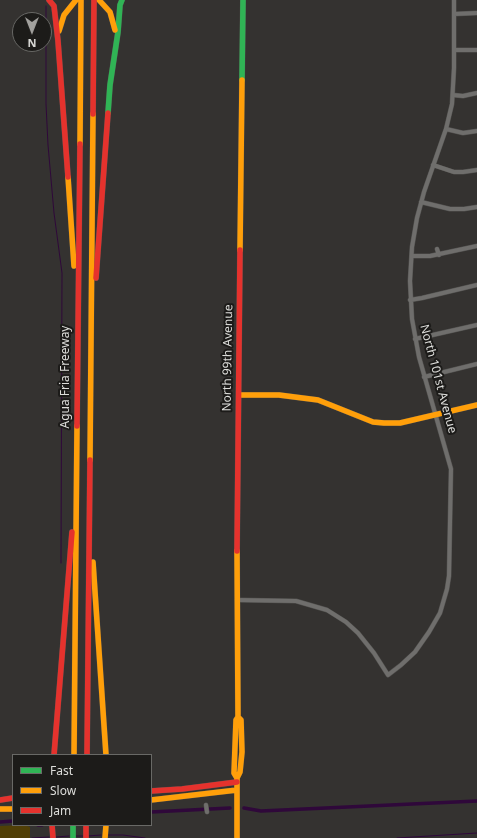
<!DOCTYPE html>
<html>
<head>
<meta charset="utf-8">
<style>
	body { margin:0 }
	#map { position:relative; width:477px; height:838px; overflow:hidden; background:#343230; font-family:"Noto Sans",sans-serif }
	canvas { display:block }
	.legend { position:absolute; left:12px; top:754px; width:140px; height:72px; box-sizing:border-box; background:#1c1b19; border:1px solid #696966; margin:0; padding:5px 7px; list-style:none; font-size:12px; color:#ddddda }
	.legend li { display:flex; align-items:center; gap:8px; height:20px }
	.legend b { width:20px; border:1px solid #696966 }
	.north { position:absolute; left:12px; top:12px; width:40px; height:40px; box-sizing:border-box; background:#1c1b19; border:1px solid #696966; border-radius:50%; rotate:180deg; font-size:11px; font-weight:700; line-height:16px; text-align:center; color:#ddddda }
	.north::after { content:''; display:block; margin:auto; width:14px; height:18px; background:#a2a19e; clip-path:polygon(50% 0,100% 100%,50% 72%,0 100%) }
</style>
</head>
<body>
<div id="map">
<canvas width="477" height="838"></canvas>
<ul class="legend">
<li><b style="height:5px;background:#30b455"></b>Fast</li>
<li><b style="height:5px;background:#ff9f0a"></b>Slow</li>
<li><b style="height:5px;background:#e5322d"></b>Jam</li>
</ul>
<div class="north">N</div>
</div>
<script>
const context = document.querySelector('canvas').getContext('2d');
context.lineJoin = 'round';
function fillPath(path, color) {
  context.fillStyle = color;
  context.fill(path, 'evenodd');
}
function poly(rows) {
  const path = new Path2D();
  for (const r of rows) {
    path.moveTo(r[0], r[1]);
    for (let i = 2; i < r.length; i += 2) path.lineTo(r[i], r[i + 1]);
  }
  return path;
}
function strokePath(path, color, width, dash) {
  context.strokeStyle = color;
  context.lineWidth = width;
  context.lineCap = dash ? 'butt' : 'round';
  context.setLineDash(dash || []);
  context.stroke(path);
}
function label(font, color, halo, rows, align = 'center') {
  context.font = font + ' "Noto Sans",sans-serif';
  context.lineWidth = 4;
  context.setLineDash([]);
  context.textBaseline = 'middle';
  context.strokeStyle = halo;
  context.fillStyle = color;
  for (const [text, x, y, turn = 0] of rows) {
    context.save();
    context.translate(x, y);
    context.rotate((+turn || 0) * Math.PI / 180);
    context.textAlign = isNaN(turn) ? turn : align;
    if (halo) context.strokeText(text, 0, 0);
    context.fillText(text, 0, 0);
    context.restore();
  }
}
fillPath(poly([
	[24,825,30,827,30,838,0,838,0,826]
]), '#503f06');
strokePath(poly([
	[46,6,46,104,48,145,54,213,62,273,61,563],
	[108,835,123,835,145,838],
	[76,836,83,836],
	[88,836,101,835],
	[56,837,69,836],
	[32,838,49,837],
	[397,838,477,833]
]), '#2f083a', 1);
strokePath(poly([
	[244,808,261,811,477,801],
	[151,812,230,808],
	[0,822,13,821],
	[38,825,42,825]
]), '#2f083a', 3.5);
const street = poly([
	[454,14,477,13],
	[454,50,477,50],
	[453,95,463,96,477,93],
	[446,129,463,133,477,131],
	[433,165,454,172,463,172,477,170],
	[421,202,450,209,464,209,477,207],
	[437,249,439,255],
	[412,256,430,256,477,246],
	[410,300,422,298,477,285],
	[415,339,477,325],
	[424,377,477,364],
	[237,600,296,601,327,610,346,622,358,633,374,653,388,675,401,665,415,652,429,632,440,613,447,589,449,576,451,469,419,357,412,319,410,281,412,247,417,218,424,192,446,129,452,104,454,68,454,0],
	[206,805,207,812]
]);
const fast = poly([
	[242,80,243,0],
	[108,113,110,85,118,32,120,5,122,0],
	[73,825,73,838]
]);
const slow = poly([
	[99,0,110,12,115,30],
	[59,31,64,15,76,0],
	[80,144,81,0],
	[68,177,74,266],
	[240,250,242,80],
	[239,395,279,395,318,400,373,422,384,423,400,423,477,405],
	[90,460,93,114],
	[93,562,106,755],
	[74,755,77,426],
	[237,778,234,773,236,720,238,717,237,551],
	[151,800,237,790],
	[0,809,13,809],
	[105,838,106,825],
	[237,838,237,778,240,772,242,752,241,720,238,717]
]);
const jam = poly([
	[49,0,54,6,58,41,68,177],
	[93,114,94,0],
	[96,278,108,113],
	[77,426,80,144],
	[237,551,240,250],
	[54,755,72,532],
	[87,755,90,460],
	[151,791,182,789,237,782],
	[0,800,13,798],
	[52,825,53,838],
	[86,825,86,838]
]);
strokePath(street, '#52514f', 5);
strokePath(fast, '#52514f', 6);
strokePath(slow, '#52514f', 6);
strokePath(jam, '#52514f', 6);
strokePath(street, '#6f6e6c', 4);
strokePath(fast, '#30b455', 5.5);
strokePath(slow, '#ff9f0a', 5.5);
strokePath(jam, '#e5322d', 5.5);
label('12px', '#ddddda', '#1c1b19', [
	["North 99th Avenue",228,358,-89],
	["Agua Fria Freeway",66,377,-90],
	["North 101st Avenue",438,379,75]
]);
</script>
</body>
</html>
